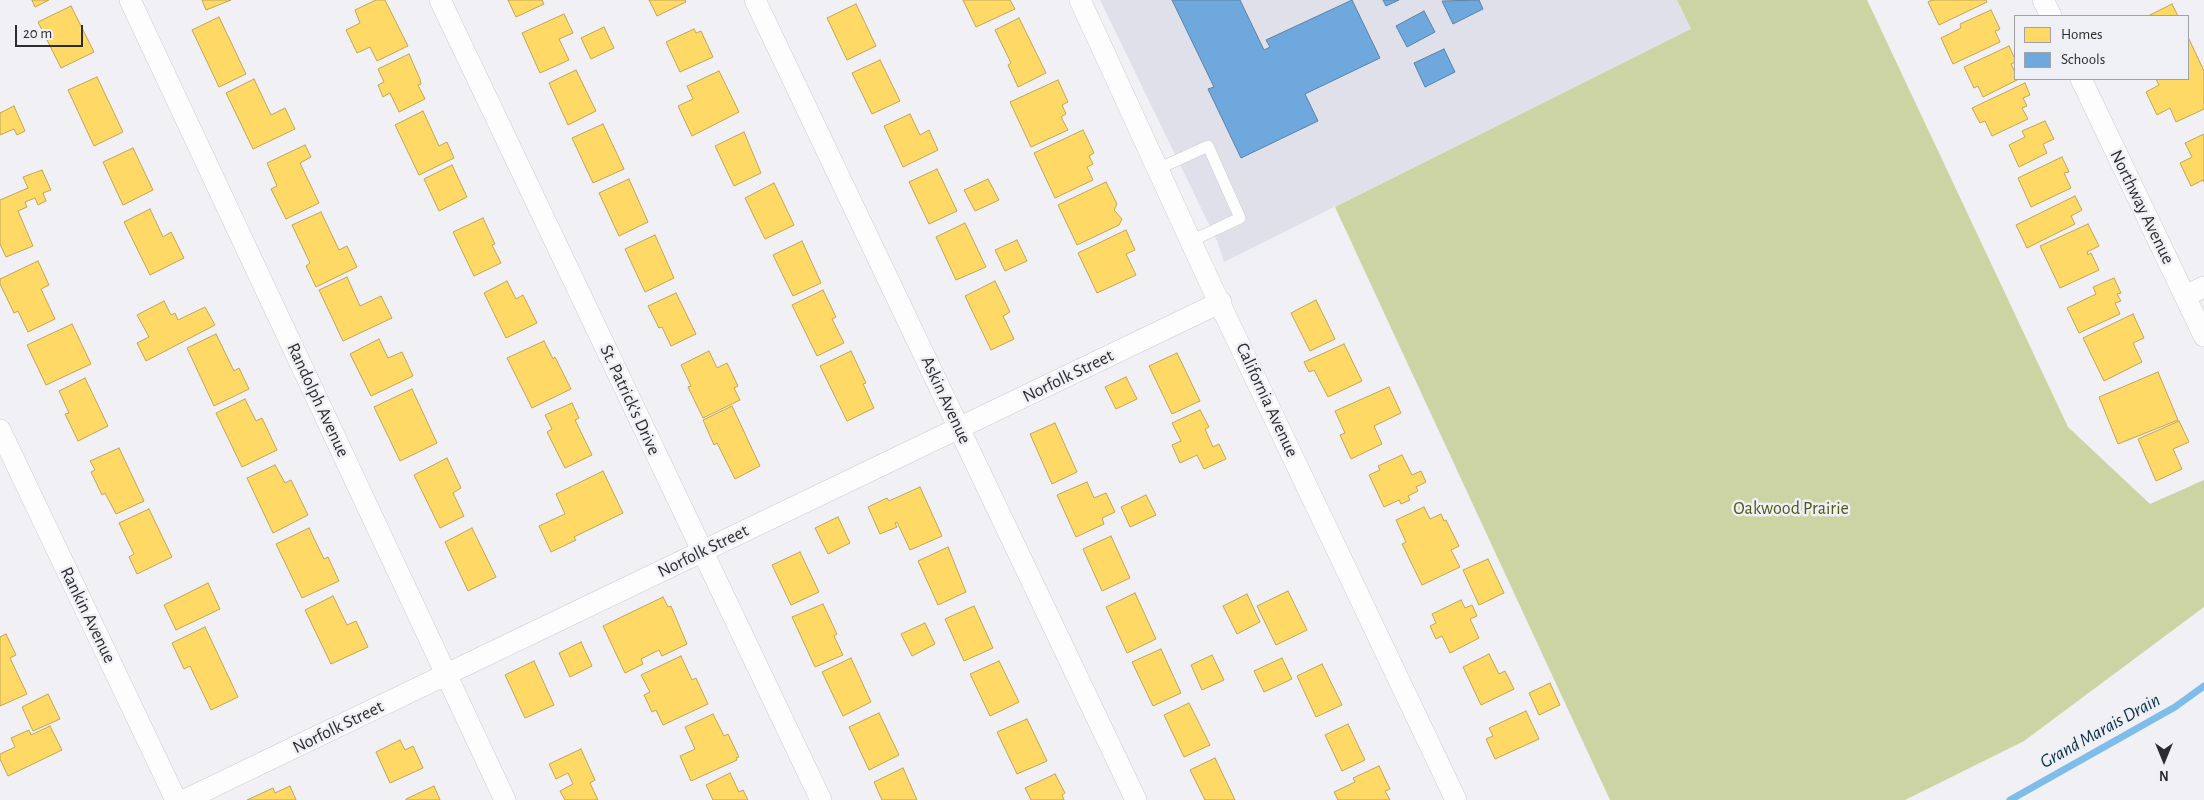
<!DOCTYPE html>
<html>
<head>
<meta charset="utf-8">
<style>
	body { margin:0 }
	#map { position:relative; width:2204px; height:800px; overflow:hidden; background:#f0f0f5; font-family:"Alegreya Sans",sans-serif }
	canvas { display:block }
	.legend { position:absolute; left:2014px; top:15px; width:175px; height:65px; box-sizing:border-box; background:#efeff6; border:1px solid #a1a1a6; margin:0; padding:6px 9px; list-style:none; font-size:15px; color:#2c2c2e }
	.legend li { display:flex; align-items:center; gap:10px; height:25px }
	.legend b { width:25px; border:1px solid #a1a1a6 }
	.north { position:absolute; left:2139px; top:735px; width:50px; height:50px; -webkit-text-stroke:4px #efeff6; paint-order:stroke; rotate:180deg; font-size:14px; font-weight:700; line-height:20px; text-align:center; color:#2c2c2e }
	.north::after { content:''; display:block; margin:auto; width:18px; height:22px; background:#2c2c2e; clip-path:polygon(50% 0,100% 100%,50% 72%,0 100%) }
	.scale { position:absolute; left:15px; top:25px; width:68px; height:22px; box-sizing:border-box; border:2px solid #2c2c2e; border-top:0; padding-left:6px; font-size:15px; line-height:18px; white-space:nowrap; color:#2c2c2e; -webkit-text-stroke:4px #efeff6; paint-order:stroke }
</style>
</head>
<body>
<div id="map">
<canvas width="2204" height="800"></canvas>
<ul class="legend">
<li><b style="height:14px;background:#ffd966"></b>Homes</li>
<li><b style="height:14px;background:#6fa8dc"></b>Schools</li>
</ul>
<div class="north">N</div>
<div class="scale">20 m</div>
</div>
<script>
const context = document.querySelector('canvas').getContext('2d');
context.lineJoin = 'round';
function fillPath(path, color) {
  context.fillStyle = color;
  context.fill(path, 'evenodd');
}
function poly(rows) {
  const path = new Path2D();
  for (const r of rows) {
    path.moveTo(r[0], r[1]);
    for (let i = 2; i < r.length; i += 2) path.lineTo(r[i], r[i + 1]);
  }
  return path;
}
function strokePath(path, color, width, dash) {
  context.strokeStyle = color;
  context.lineWidth = width;
  context.lineCap = dash ? 'butt' : 'round';
  context.setLineDash(dash || []);
  context.stroke(path);
}
function label(font, color, halo, rows, align = 'center') {
  context.font = font + ' "Alegreya Sans",sans-serif';
  context.lineWidth = 5;
  context.setLineDash([]);
  context.textBaseline = 'middle';
  context.strokeStyle = halo;
  context.fillStyle = color;
  for (const [text, x, y, turn = 0] of rows) {
    context.save();
    context.translate(x, y);
    context.rotate((+turn || 0) * Math.PI / 180);
    context.textAlign = isNaN(turn) ? turn : align;
    if (halo) context.strokeText(text, 0, 0);
    context.fillText(text, 0, 0);
    context.restore();
  }
}
fillPath(poly([
	[1100,0,1677,0,1691,29,1224,262,1217,241]
]), '#e0e0ea');
fillPath(poly([
	[1677,0,1867,0,2068,427,2150,504,2204,480,2204,607,2024,741,1905,800,1610,800,1335,207,1691,29]
]), '#cbd4a2');
const homes = poly([
	[32,0,49,0,35,7,32,0],
	[202,0,231,0,206,10,202,0],
	[376,0,385,0,408,46,377,61,370,47,357,53,346,30,360,23,355,10,376,0],
	[508,0,542,0,544,4,516,17,508,0],
	[649,0,685,0,686,2,657,16,649,0],
	[963,0,1010,0,1015,9,976,27,963,0],
	[1932,0,1986,0,1987,2,1939,25,1928,2,1932,0],
	[856,4,876,46,847,60,827,18,856,4],
	[2172,4,2178,16,2148,16,2172,4],
	[71,6,94,52,61,68,38,22,71,6],
	[1991,10,2000,29,1995,31,2000,42,1953,64,1941,38,1961,28,1960,24,1991,10],
	[564,14,573,33,559,39,569,60,540,73,522,33,564,14],
	[219,17,246,74,219,87,192,30,219,17],
	[1019,18,1046,73,1018,87,1008,65,1011,63,995,30,1019,18],
	[604,27,614,48,591,59,581,38,604,27],
	[694,29,696,33,701,31,713,57,680,72,666,42,694,29],
	[2188,37,2204,71,2204,109,2176,122,2170,108,2157,115,2146,92,2159,85,2156,79,2188,79,2188,37],
	[2009,46,2015,59,2015,62,2011,64,2015,72,2015,79,2019,79,1983,97,1978,86,1974,88,1964,67,2009,46],
	[409,54,420,79,421,84,418,85,425,99,399,112,390,93,383,97,378,85,384,82,378,69,409,54],
	[880,60,900,101,872,114,852,73,880,60],
	[576,70,596,111,568,125,549,83,576,70],
	[719,71,739,112,692,136,678,106,693,99,687,86,719,71],
	[97,77,123,132,94,146,68,90,97,77],
	[254,79,271,115,285,108,295,129,253,149,226,93,254,79],
	[1058,80,1068,102,1062,105,1066,114,1061,117,1068,130,1031,147,1010,102,1058,80],
	[2025,83,2030,95,2023,98,2027,106,2022,108,2028,119,1992,136,1985,121,1980,123,1972,108,2025,83],
	[14,106,25,131,17,135,14,129,0,135,0,113,14,106],
	[423,111,439,146,447,142,454,158,419,175,395,125,423,111],
	[910,114,920,135,929,130,938,150,903,167,884,126,910,114],
	[2045,121,2054,139,2043,144,2047,153,2019,167,2009,145,2025,137,2022,131,2045,121],
	[603,124,624,169,593,183,572,138,603,124],
	[1083,130,1094,153,1089,156,1093,164,1087,167,1093,180,1055,198,1034,153,1083,130],
	[744,132,761,173,734,186,715,146,744,132],
	[2204,134,2204,182,2203,180,2191,186,2180,163,2192,157,2185,143,2204,134],
	[305,145,311,157,300,163,319,203,286,219,271,189,277,186,267,163,305,145],
	[133,148,153,190,123,205,103,162,133,148],
	[2062,157,2069,172,2064,173,2071,188,2031,207,2018,178,2062,157],
	[452,165,467,197,439,211,424,179,452,165],
	[937,169,957,211,929,224,909,182,937,169],
	[42,170,51,190,43,193,46,201,38,205,35,198,25,202,27,207,18,211,33,246,6,257,0,244,0,200,28,188,23,177,42,170],
	[629,179,648,222,619,236,599,193,629,179],
	[988,179,999,200,975,211,964,190,988,179],
	[1106,182,1117,204,1114,210,1122,219,1119,225,1077,245,1058,205,1106,182],
	[774,183,794,225,765,239,745,198,774,183],
	[2075,196,2082,210,2071,216,2075,224,2027,248,2016,225,2075,196],
	[150,209,163,237,171,232,184,258,150,275,124,222,150,209],
	[321,212,339,250,347,246,357,267,316,287,306,266,310,263,292,225,321,212],
	[483,218,495,244,492,245,501,263,474,276,453,232,483,218],
	[965,223,986,267,956,280,936,237,965,223],
	[2088,224,2099,246,2087,252,2088,255,2091,253,2099,270,2060,288,2040,246,2088,224],
	[1126,230,1135,250,1126,254,1136,275,1097,293,1078,253,1126,230],
	[655,235,674,278,645,292,625,249,655,235],
	[1017,240,1027,261,1005,271,995,250,1017,240],
	[802,241,821,283,793,296,773,255,802,241],
	[38,261,49,285,41,289,55,319,28,332,18,311,14,313,0,284,0,279,38,261],
	[347,277,360,306,381,296,392,318,343,341,319,290,347,277],
	[2114,278,2121,293,2117,294,2121,301,2115,303,2120,314,2079,333,2067,308,2096,294,2093,287,2114,278],
	[507,281,516,299,523,295,537,323,506,338,484,293,507,281],
	[995,281,1010,312,1003,316,1014,339,991,350,965,296,995,281],
	[823,290,836,317,832,319,844,343,817,356,792,305,823,290],
	[676,293,696,334,671,346,662,327,659,328,648,306,676,293],
	[1316,300,1335,339,1310,351,1291,313,1316,300],
	[164,301,171,315,175,313,178,320,205,307,215,325,146,361,137,343,149,337,137,315,164,301],
	[2133,314,2144,338,2133,343,2142,362,2104,381,2083,338,2133,314],
	[72,324,91,364,46,385,27,345,72,324],
	[216,334,234,371,239,368,249,389,214,406,187,348,216,334],
	[379,339,388,358,402,352,413,376,371,396,350,354,379,339],
	[544,341,553,359,555,357,571,389,532,408,507,358,544,341],
	[1344,344,1362,381,1328,397,1314,370,1309,372,1304,362,1344,344],
	[709,351,717,368,727,363,738,386,734,388,740,400,703,418,688,387,691,386,681,365,709,351],
	[851,351,866,383,863,384,874,408,847,421,820,366,851,351],
	[1177,353,1200,401,1172,414,1149,366,1177,353],
	[2158,372,2178,420,2118,444,2099,397,2158,372],
	[1126,377,1137,399,1116,409,1105,387,1126,377],
	[85,378,108,426,78,441,65,414,69,413,59,391,85,378],
	[1389,387,1401,413,1374,426,1382,444,1351,459,1340,435,1345,433,1335,411,1389,387],
	[412,389,437,443,400,461,374,407,412,389],
	[245,399,256,421,262,418,277,450,242,467,216,413,245,399],
	[572,403,579,418,575,420,592,455,565,468,547,432,552,429,545,415,572,403],
	[732,406,760,466,735,479,717,443,714,445,703,420,732,406],
	[1200,410,1209,427,1205,429,1213,447,1219,444,1226,459,1204,469,1197,455,1180,463,1172,445,1181,441,1172,423,1200,410],
	[2179,421,2189,442,2173,449,2182,469,2156,481,2138,439,2179,421],
	[1055,423,1077,472,1052,484,1030,434,1055,423],
	[119,448,144,501,116,514,105,493,102,495,91,472,95,470,90,461,119,448],
	[1402,455,1412,475,1421,471,1426,482,1416,487,1418,491,1408,496,1410,500,1401,504,1399,500,1384,507,1369,475,1380,470,1378,466,1402,455],
	[447,458,461,488,453,493,464,516,440,528,414,475,447,458],
	[275,465,285,483,291,480,308,515,273,533,247,478,275,465],
	[603,471,623,513,574,537,576,540,551,552,539,526,565,514,556,494,603,471],
	[1087,482,1094,498,1106,493,1115,512,1102,518,1104,524,1076,537,1057,495,1087,482],
	[920,487,942,536,910,550,897,522,895,523,897,527,880,534,868,507,887,498,889,501,920,487],
	[1146,495,1156,515,1130,527,1121,507,1146,495],
	[1424,507,1430,519,1441,514,1444,521,1446,520,1459,546,1451,550,1460,567,1422,585,1402,544,1406,542,1396,520,1424,507],
	[149,509,172,557,137,574,129,557,134,554,119,523,149,509],
	[838,517,850,543,828,554,815,528,838,517],
	[309,528,324,559,328,557,339,581,302,598,276,544,309,528],
	[472,528,496,577,468,591,445,542,472,528],
	[1111,536,1130,578,1102,591,1083,549,1111,536],
	[948,547,966,592,938,605,918,561,948,547],
	[800,552,819,592,791,605,772,565,800,552],
	[1488,559,1504,593,1479,605,1463,570,1488,559],
	[208,583,220,609,176,630,164,605,208,583],
	[1288,591,1307,630,1276,645,1257,606,1288,591],
	[1135,593,1156,639,1127,653,1106,607,1135,593],
	[1247,594,1260,622,1237,634,1223,606,1247,594],
	[333,596,347,625,356,621,368,647,331,664,305,610,333,596],
	[663,597,668,607,671,606,687,644,662,656,659,650,641,659,643,664,625,673,603,626,663,597],
	[1461,600,1465,608,1472,605,1477,616,1470,619,1479,638,1450,653,1442,636,1436,639,1430,626,1436,623,1432,614,1461,600],
	[823,604,837,634,834,636,843,655,815,667,792,617,823,604],
	[974,606,993,648,964,661,945,619,974,606],
	[925,623,935,644,912,656,901,634,925,623],
	[205,627,238,697,211,710,190,666,184,669,172,643,205,627],
	[6,634,16,655,10,658,27,694,0,706,0,637,6,634],
	[581,642,592,666,570,677,559,653,581,642],
	[1161,649,1181,693,1153,706,1132,662,1161,649],
	[1489,654,1499,674,1505,671,1514,689,1481,705,1463,667,1489,654],
	[1212,655,1224,680,1202,690,1191,665,1212,655],
	[681,656,692,680,696,678,708,704,663,725,656,710,652,712,644,695,650,692,641,675,681,656],
	[851,658,871,702,843,716,822,672,851,658],
	[1282,658,1292,679,1264,692,1254,671,1282,658],
	[534,661,554,705,525,718,505,675,534,661],
	[999,661,1019,702,990,716,970,674,999,661],
	[1322,664,1342,705,1316,717,1297,676,1322,664],
	[1550,683,1560,705,1539,715,1529,693,1550,683],
	[48,694,60,719,33,731,22,707,48,694],
	[1189,703,1210,745,1184,757,1164,715,1189,703],
	[1526,711,1539,739,1495,759,1486,739,1493,736,1489,728,1526,711],
	[879,713,899,755,869,770,849,727,879,713],
	[713,714,724,736,728,734,739,757,736,758,737,760,691,781,680,756,695,749,685,727,713,714],
	[1027,719,1047,761,1017,774,997,732,1027,719],
	[1348,724,1365,760,1342,771,1325,735,1348,724],
	[50,726,62,750,8,776,0,759,0,754,15,747,11,738,29,730,31,735,50,726],
	[400,740,405,750,413,746,423,768,390,783,376,752,400,740],
	[581,749,595,780,590,783,598,800,565,800,560,791,573,784,568,773,556,779,549,764,581,749],
	[1215,758,1235,800,1205,800,1190,770,1215,758],
	[1379,766,1390,789,1385,791,1390,800,1338,800,1334,792,1355,782,1353,778,1379,766],
	[903,768,917,800,882,800,874,782,903,768],
	[730,773,739,792,743,790,748,800,713,800,706,785,730,773],
	[1055,774,1065,793,1062,795,1064,800,1031,800,1025,788,1055,774],
	[290,786,296,800,247,800,273,788,275,793,290,786],
	[434,786,440,800,406,800,406,799,434,786]
]);
fillPath(homes, '#ffd966');
strokePath(homes, '#c0a555', 1);
const schools = poly([
	[1172,0,1240,0,1264,50,1270,47,1266,40,1352,0,1380,58,1305,94,1318,121,1241,158,1208,89,1214,87,1172,0],
	[1383,0,1399,0,1386,6,1383,0],
	[1479,0,1483,9,1453,24,1442,1,1479,0],
	[1424,11,1435,32,1407,47,1396,26,1424,11],
	[1444,49,1455,72,1425,87,1414,63,1444,49]
]);
fillPath(schools, '#6fa8dc');
strokePath(schools, '#5b83a8', 1);
strokePath(poly([
	[2010,800,2175,707,2204,686]
]), '#7ebde9', 7);
const lane = poly([
	[1158,169,1208,146,1240,218,1191,241]
]);
const street = poly([
	[130,0,505,800],
	[440,0,821,800],
	[755,0,1136,800],
	[1080,0,1210,283,1456,800],
	[2043,0,2051,16],
	[2081,79,2204,336],
	[2185,296,2204,287],
	[0,430,176,800],
	[185,800,1221,302]
]);
strokePath(lane, '#cccccf', 12);
strokePath(street, '#cccccf', 22);
strokePath(lane, '#fdfdfe', 11);
strokePath(street, '#fdfdfe', 21);
label('18px', '#2c2c2e', '#efeff6', [
	["Northway Avenue",2142,207,64],
	["Norfolk Street",1068,376,-26],
	["Randolph Avenue",318,400,65],
	["St. Patrick's Drive",630,400,65],
	["Askin Avenue",946,400,65],
	["California Avenue",1267,400,65],
	["Norfolk Street",703,551,-26],
	["Rankin Avenue",88,615,64],
	["Norfolk Street",338,727,-26]
]);
label('18px', '#4e5a14', '#efeff6', [
	["Oakwood Prairie",1791,509]
]);
label('italic 19px', '#0a3149', '#efeff6', [
	["Grand Marais Drain",2100,731,-29]
]);
</script>
</body>
</html>
